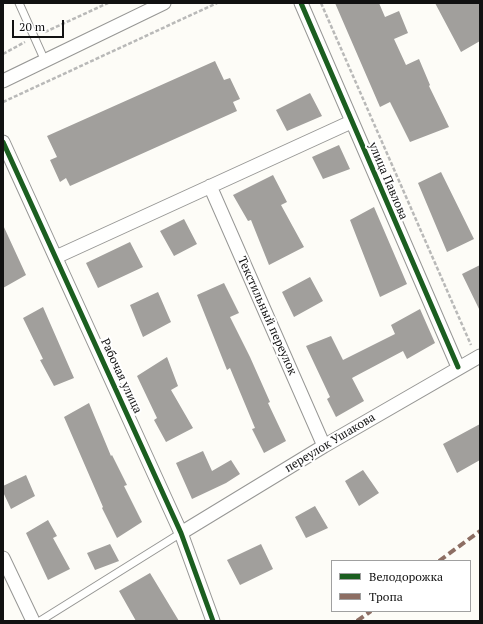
<!DOCTYPE html>
<html>
<head>
<meta charset="utf-8">
<style>
	body { margin:0 }
	#map { position:relative; width:483px; height:624px; overflow:hidden; background:#fdfcf7; font-family:"PT Serif",serif }
	canvas { display:block }
	.frame { position:absolute; inset:0; border:4px solid #111; pointer-events:none }
	.legend { position:absolute; left:331px; top:560px; width:140px; height:52px; box-sizing:border-box; background:#fff; border:1px solid #a0a0a0; margin:0; padding:5px 7px; list-style:none; font-size:12px; color:#111 }
	.legend li { display:flex; align-items:center; gap:8px; height:20px }
	.legend b { width:20px; border:1px solid #a0a0a0 }
	.scale { position:absolute; left:12px; top:20px; width:52px; height:18px; box-sizing:border-box; border:2px solid #111; border-top:0; padding-left:5px; font-size:12px; line-height:14px; white-space:nowrap; color:#111; -webkit-text-stroke:3px #fff; paint-order:stroke }
</style>
</head>
<body>
<div id="map">
<canvas width="483" height="624"></canvas>
<div class="frame"></div>
<ul class="legend">
<li><b style="height:5px;background:#1b5e20"></b>Велодорожка</li>
<li><b style="height:5px;background:#8d6e63"></b>Тропа</li>
</ul>
<div class="scale">20 m</div>
</div>
<script>
const context = document.querySelector('canvas').getContext('2d');
context.lineJoin = 'round';
function fillPath(path, color) {
  context.fillStyle = color;
  context.fill(path, 'evenodd');
}
function poly(rows) {
  const path = new Path2D();
  for (const r of rows) {
    path.moveTo(r[0], r[1]);
    for (let i = 2; i < r.length; i += 2) path.lineTo(r[i], r[i + 1]);
  }
  return path;
}
function strokePath(path, color, width, dash) {
  context.strokeStyle = color;
  context.lineWidth = width;
  context.lineCap = dash ? 'butt' : 'round';
  context.setLineDash(dash || []);
  context.stroke(path);
}
function label(font, color, halo, rows, align = 'center') {
  context.font = font + ' "PT Serif",serif';
  context.lineWidth = 4;
  context.setLineDash([]);
  context.textBaseline = 'middle';
  context.strokeStyle = halo;
  context.fillStyle = color;
  for (const [text, x, y, turn = 0] of rows) {
    context.save();
    context.translate(x, y);
    context.rotate((+turn || 0) * Math.PI / 180);
    context.textAlign = isNaN(turn) ? turn : align;
    if (halo) context.strokeText(text, 0, 0);
    context.fillText(text, 0, 0);
    context.restore();
  }
}
fillPath(poly([
	[335,3,379,3,385,17,399,11,408,33,394,39,406,65,419,59,430,85,429,86,449,127,410,142,390,102,380,107],
	[435,3,480,3,480,41,461,52],
	[215,61,224,80,230,78,240,99,233,102,237,111,70,186,66,178,60,182,50,160,57,157,47,136],
	[310,93,322,116,287,131,276,110],
	[339,145,350,169,323,179,312,157],
	[441,172,474,239,447,252,418,183],
	[273,175,287,202,281,205,304,247,269,265,251,220,248,221,233,195],
	[374,207,407,284,380,297,350,220],
	[184,219,197,244,174,256,160,231],
	[3,225,26,275,3,288],
	[130,242,143,267,98,288,86,263],
	[480,265,480,311,462,274],
	[310,277,323,301,294,317,282,292],
	[224,283,239,313,230,317,250,357,270,402,268,403,286,441,264,453,252,429,255,428,230,368,227,370,197,295],
	[158,292,171,322,143,337,130,305],
	[43,307,74,378,54,386,40,360,43,359,23,318],
	[420,309,435,343,407,359,403,351,352,378,364,401,336,417,327,399,330,397,306,346,331,336,343,360,395,334,391,325],
	[167,357,178,386,171,390,193,428,166,442,154,420,157,418,137,376],
	[89,403,111,456,112,455,127,485,124,486,142,522,117,538,102,508,103,507,64,417],
	[480,424,480,460,457,473,443,444],
	[203,451,212,471,231,460,240,474,226,483,192,499,176,463],
	[363,470,379,493,359,506,345,481],
	[26,475,35,496,11,509,3,492,3,486],
	[315,506,328,528,306,538,295,517],
	[48,520,57,536,53,538,70,569,48,580,26,533],
	[110,544,119,561,95,570,87,553],
	[261,544,273,569,240,585,227,560],
	[150,573,179,621,136,621,119,591]
]), '#a19f9c');
const lane = poly([
	[19,3,45,61],
	[40,621,181,533]
]);
const street = poly([
	[301,3,458,367],
	[3,81,164,3],
	[3,142,181,533,213,621],
	[210,186,324,446],
	[56,257,351,122],
	[181,533,324,446,480,356],
	[3,558,33,621]
]);
strokePath(lane, '#979795', 9);
strokePath(street, '#979795', 15);
strokePath(poly([
	[321,3,471,345],
	[45,32,108,3],
	[3,54,25,42],
	[3,102,217,3]
]), '#b9b9b8', 2.5, [4, 2]);
strokePath(lane, '#fffffe', 7);
strokePath(street, '#fffffe', 13);
strokePath(poly([
	[439,561,480,531],
	[357,621,371,611]
]), '#8d6e63', 4, [8, 4]);
strokePath(poly([
	[301,3,458,367],
	[3,142,181,533,213,621]
]), '#1b5e20', 5);
label('12px', '#111', '#fff', [
	["улица Павлова",388,181,67],
	["Текстильный переулок",267,316,66],
	["Рабочая улица",121,376,65],
	["переулок Ушакова",330,443,-31]
]);
</script>
</body>
</html>
